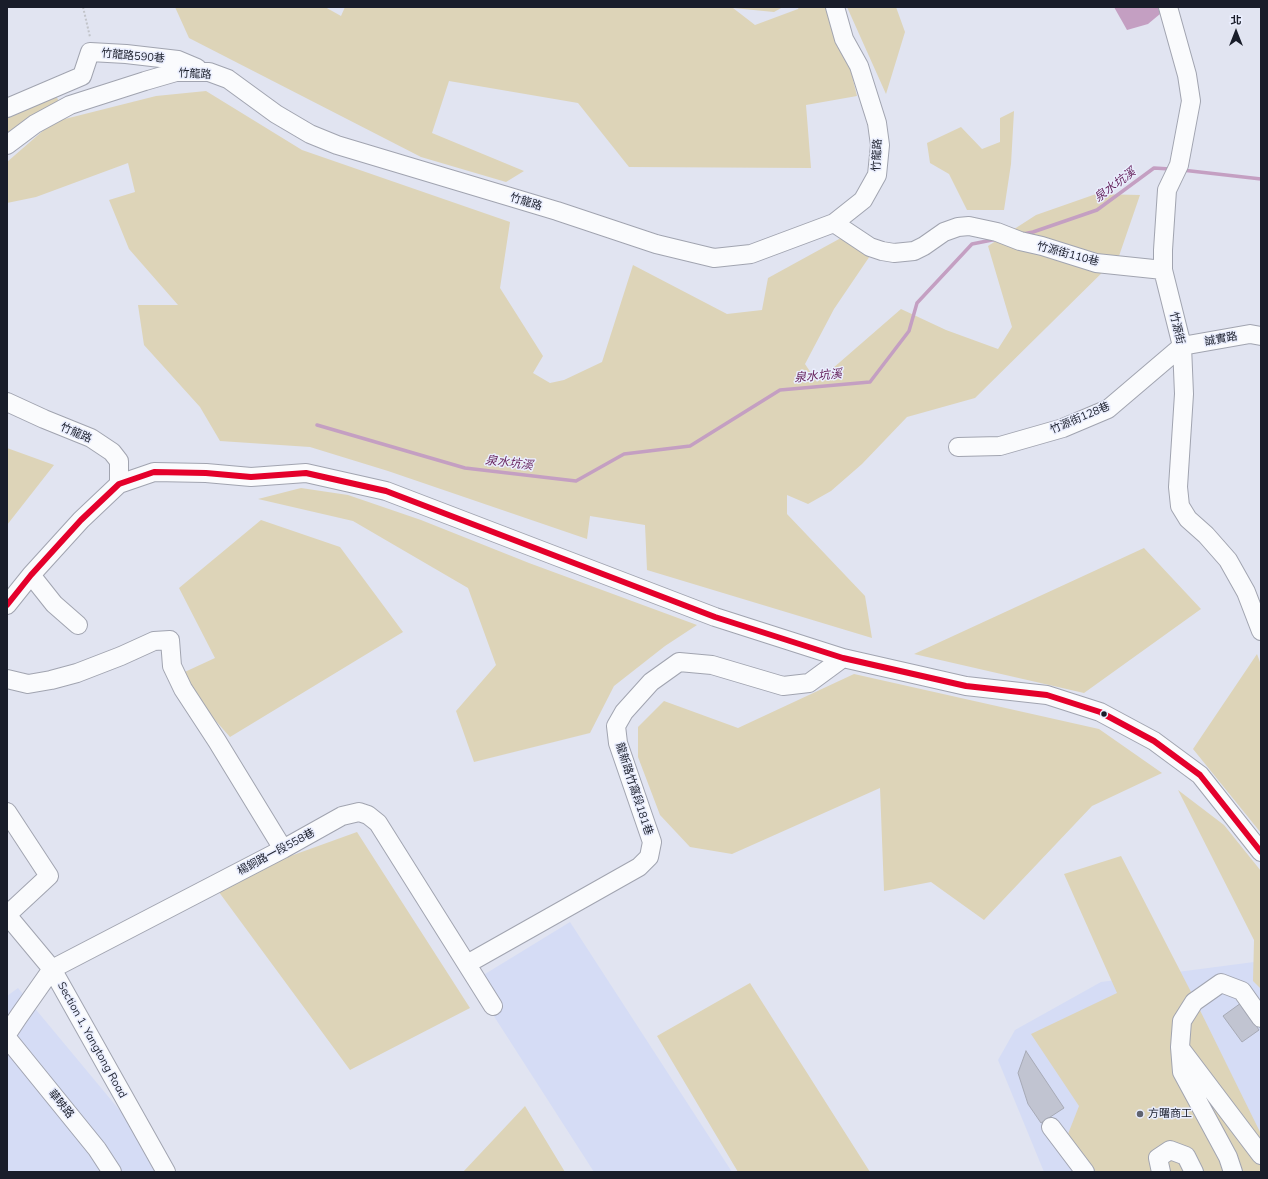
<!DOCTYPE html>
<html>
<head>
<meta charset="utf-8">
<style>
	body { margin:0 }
	#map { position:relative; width:1268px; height:1179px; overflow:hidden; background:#e1e4f1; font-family:Mulish,"Noto Sans TC",sans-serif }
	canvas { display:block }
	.frame { position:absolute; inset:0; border:8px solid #191d2a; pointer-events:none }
	.north { position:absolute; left:1216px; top:12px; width:40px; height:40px; -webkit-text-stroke:3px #eaeefe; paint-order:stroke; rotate:0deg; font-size:11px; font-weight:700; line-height:16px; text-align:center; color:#191d2a }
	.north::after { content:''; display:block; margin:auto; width:14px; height:18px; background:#191d2a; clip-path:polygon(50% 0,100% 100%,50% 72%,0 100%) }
</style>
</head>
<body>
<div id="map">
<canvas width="1268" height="1179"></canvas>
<div class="frame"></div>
<div class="north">北</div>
</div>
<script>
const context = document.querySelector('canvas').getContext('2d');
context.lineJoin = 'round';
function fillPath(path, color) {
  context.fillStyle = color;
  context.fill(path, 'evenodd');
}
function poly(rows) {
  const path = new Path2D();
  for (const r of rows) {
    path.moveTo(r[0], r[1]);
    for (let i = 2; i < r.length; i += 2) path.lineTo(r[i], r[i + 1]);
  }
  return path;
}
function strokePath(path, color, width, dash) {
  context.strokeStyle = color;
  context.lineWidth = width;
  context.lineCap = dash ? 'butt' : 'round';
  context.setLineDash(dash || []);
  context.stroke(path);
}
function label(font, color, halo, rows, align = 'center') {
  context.font = font + ' Mulish,"Noto Sans TC",sans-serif';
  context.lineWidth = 3;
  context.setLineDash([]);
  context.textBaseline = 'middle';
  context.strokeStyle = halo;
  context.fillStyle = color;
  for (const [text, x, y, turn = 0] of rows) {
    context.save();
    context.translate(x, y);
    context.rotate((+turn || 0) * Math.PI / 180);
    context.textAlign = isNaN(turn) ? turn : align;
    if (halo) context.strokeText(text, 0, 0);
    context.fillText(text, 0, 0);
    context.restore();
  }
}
fillPath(poly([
	[570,922,732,1172,594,1172,472,982],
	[1254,962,1261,968,1261,1172,1044,1172,998,1060,1015,1030,1101,982],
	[18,988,171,1172,7,1172,7,996]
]), '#d5dcf5');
fillPath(poly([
	[175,7,325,7,341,16,345,7,783,7,774,12,733,8,755,25,798,9,799,7,835,7,857,96,806,105,811,168,629,167,578,103,449,81,432,133,524,171,506,182,421,157,189,38],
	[847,7,896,7,905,32,886,94],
	[206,91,302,150,510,222,500,288,543,356,533,373,550,383,564,380,602,362,633,265,727,314,762,310,768,278,850,233,876,247,834,309,805,364,817,382,901,309,946,330,998,349,1012,327,988,246,1036,215,1096,194,1140,195,1119,256,975,398,907,417,862,464,831,491,808,504,787,495,787,514,865,596,872,638,647,570,645,525,590,516,587,539,388,471,310,447,220,441,200,407,144,345,138,305,178,305,129,249,109,200,135,192,128,163,36,197,7,203,7,162,53,122,156,96],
	[56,96,61,105,7,140,7,112],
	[1014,111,1011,164,1004,210,967,210,949,174,930,163,927,143,961,127,982,149,1000,142,1000,118],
	[7,448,54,465,7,525],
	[301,488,348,495,421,520,529,563,697,625,665,646,614,686,590,733,474,762,456,711,496,665,468,588,353,521,258,499],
	[261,520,340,547,403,632,230,737,176,676,215,658,179,588],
	[1144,548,1201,609,1084,693,914,654],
	[1257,654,1261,665,1261,833,1193,749],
	[854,674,1099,729,1162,773,1092,806,984,920,931,882,884,891,880,788,732,854,690,847,660,815,638,757,638,727,664,701,738,728],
	[1178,790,1224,825,1261,871,1261,989,1253,981,1254,940],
	[357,832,470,1008,350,1070,213,884],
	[1121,856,1190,990,1261,1134,1261,1172,1096,1172,1068,1134,1079,1106,1031,1034,1117,993,1064,874],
	[750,983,870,1172,738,1172,657,1036],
	[525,1106,565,1172,463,1172]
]), '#ddd4b8');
fillPath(poly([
	[1114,7,1158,7,1160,14,1148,24,1127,30]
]), '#c49fc2');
strokePath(poly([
	[1182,170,1261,179],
	[1023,234,1033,232,1097,210,1154,168,1170,169],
	[317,425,465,468,576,481,624,454,690,446,780,390,870,382,909,331,917,303,972,244,997,239]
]), '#c49fc2', 3.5);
const building = poly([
	[1241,1003,1259,1030,1242,1042,1223,1016,1241,1003],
	[1026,1051,1064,1108,1041,1123,1028,1104,1018,1073,1026,1051]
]);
fillPath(building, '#c1c4d1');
strokePath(building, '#a7aab6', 1);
const minor = poly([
	[1168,7,1187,75,1191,101,1179,165,1167,190,1163,250,1163,270,1182,346,1184,394,1178,487,1180,506,1188,519,1206,535,1228,560,1246,592,1261,631],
	[7,108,82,76,90,52,126,54,178,60,197,68],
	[7,145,35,124,70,105,145,81,176,72,209,72,228,79,276,114,310,134,337,145,557,211,656,244,714,258,751,254,834,223,863,200,877,175,880,145,877,123,859,66,844,39,835,7],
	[834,223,870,247,882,251,894,253,914,251,924,246,944,232,958,227,969,226,997,232,1020,241,1042,246,1096,263,1163,270],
	[7,402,44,419,91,438,112,452,119,461,119,484],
	[958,447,1000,446,1063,428,1108,409,1182,346,1250,334,1261,336],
	[31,575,54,604,78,625],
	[7,605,31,575,81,520,119,484,154,472,206,473,251,477,306,473,386,491,715,617,843,658,966,686,1047,695,1100,712,1154,741,1200,775,1261,852],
	[7,679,28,684,51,680,77,673,121,656,154,641,170,640,172,666,183,689,217,741,283,849],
	[7,812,49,876,7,915],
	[7,915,52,969,166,1172],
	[467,964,639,867,649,857,652,842,618,743,616,726,624,712,651,682,679,662,712,665,783,686,809,683,843,658],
	[7,1034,19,1016,52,969,283,849,342,816,359,812,368,815,378,823,493,1006],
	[7,1038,97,1149,112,1172],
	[1180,1048,1261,1155],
	[1051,1127,1085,1172],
	[1161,1172,1158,1158,1170,1150,1186,1156,1194,1172],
	[1233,1172,1228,1157,1182,1072,1180,1047,1182,1021,1194,1002,1221,983,1242,991,1261,1018]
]);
strokePath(minor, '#a1a4b0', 20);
strokePath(poly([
	[83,7,90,37]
]), '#c2c4ca', 2, [2, 2]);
strokePath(minor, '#fafbfd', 18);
strokePath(poly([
	[7,605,31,575,81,520,119,484,154,472,206,473,251,477,306,473,386,491,715,617,843,658,966,686,1047,695,1100,712,1154,741,1200,775,1261,852]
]), '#e4002b', 6);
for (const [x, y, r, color] of [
	[1104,714,3.5,"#191d2a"],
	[1140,1114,4,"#5f6370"]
]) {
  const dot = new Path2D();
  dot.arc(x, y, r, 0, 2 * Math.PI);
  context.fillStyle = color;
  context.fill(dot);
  strokePath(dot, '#eaeefe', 1.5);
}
label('11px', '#191d2a', '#eaeefe', [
	["竹龍路590巷",133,56,5],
	["竹龍路",195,74,3],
	["竹龍路",877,155,-87],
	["竹龍路",526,202,17],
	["竹源街110巷",1068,254,15],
	["竹源街",1177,328,77],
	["誠實路",1221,339,-10],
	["竹源街128巷",1080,418,-23],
	["竹龍路",76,433,23],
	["龍新路竹窩段181巷",634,789,72],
	["楊銅路一段558巷",276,852,-28],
	["Section 1, Yangtong Road",92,1040,61],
	["華映路",61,1104,51]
]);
label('11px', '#191d2a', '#eaeefe', [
	["方曙商工",1148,1114]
], 'left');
label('italic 12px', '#692760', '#eaeefe', [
	["泉水坑溪",1115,185,-37],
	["泉水坑溪",818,376,-5],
	["泉水坑溪",509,463,7]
]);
</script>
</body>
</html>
